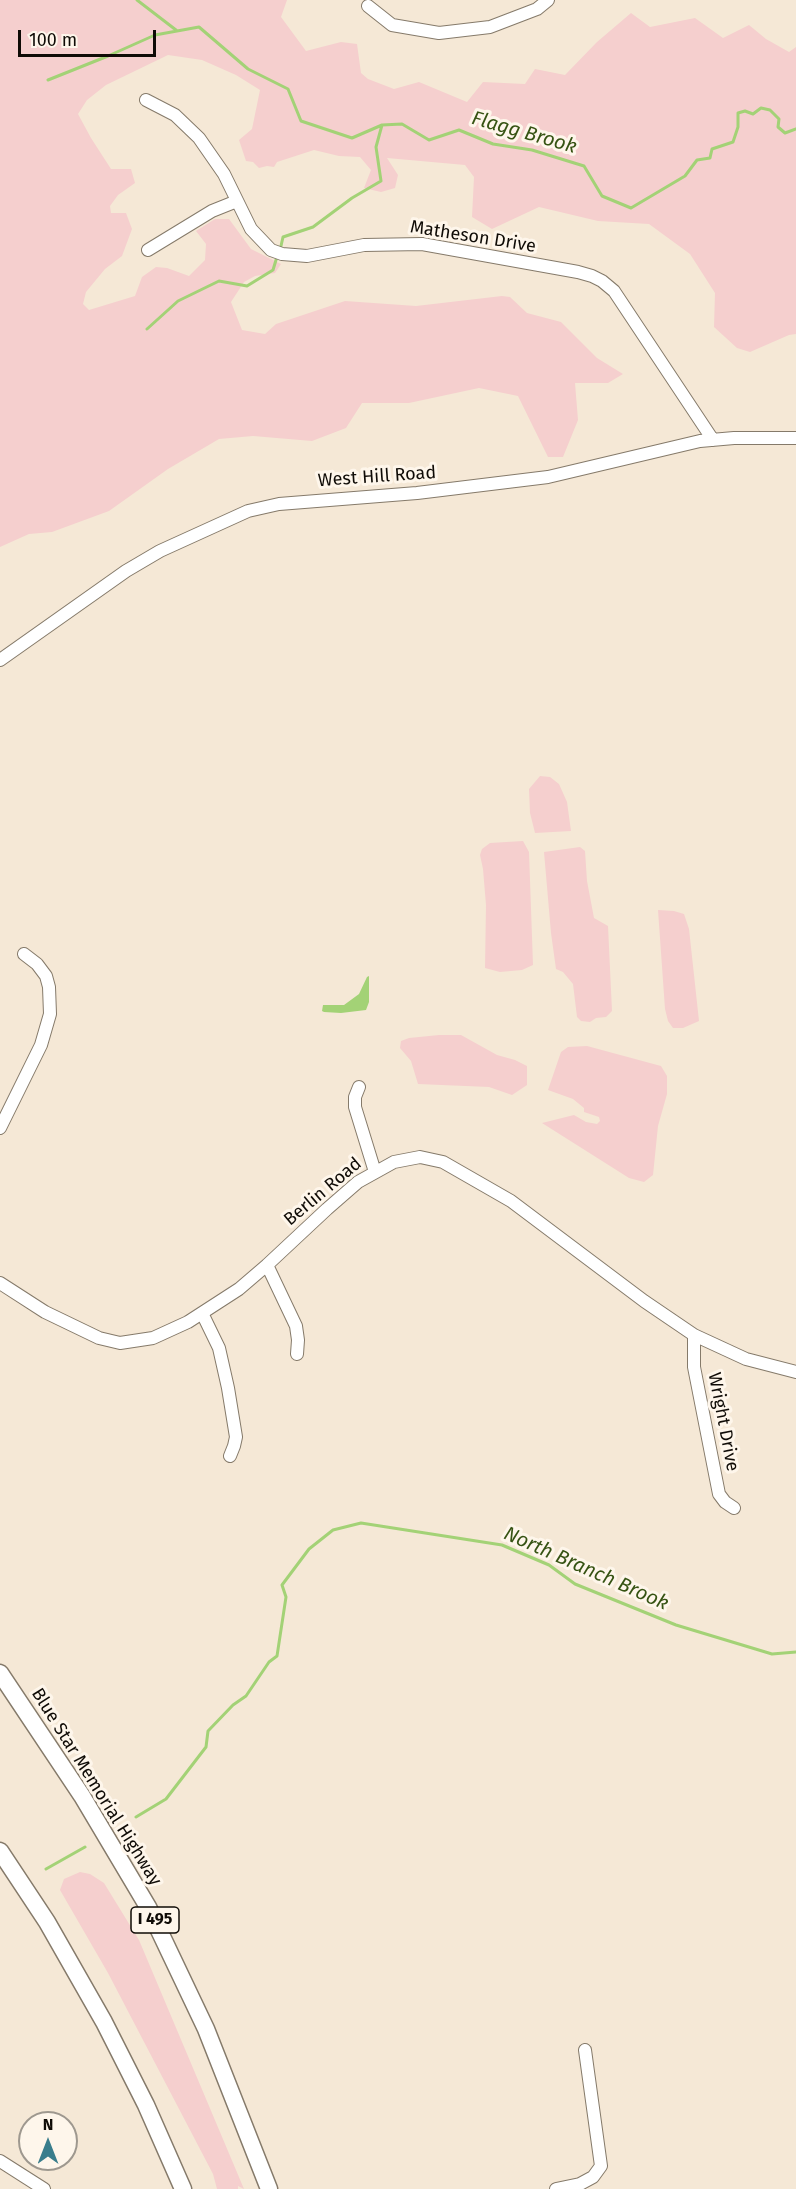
<!DOCTYPE html>
<html>
<head>
<meta charset="utf-8">
<style>
	body { margin:0 }
	#map { position:relative; width:796px; height:2189px; overflow:hidden; background:#f5e8d6; font-family:"Fira Sans",sans-serif }
	canvas { display:block }
	.north { position:absolute; left:18px; top:2111px; width:60px; height:60px; box-sizing:border-box; background:#fef6eb; border:2px solid #9e988f; border-radius:50%; rotate:0deg; font-size:16px; font-weight:700; line-height:24px; text-align:center; color:#0f0b06 }
	.north::after { content:''; display:block; margin:auto; width:21px; height:27px; background:#397d8c; clip-path:polygon(50% 0,100% 100%,50% 72%,0 100%) }
	.scale { position:absolute; left:18px; top:30px; width:138px; height:27px; box-sizing:border-box; border:3px solid #0f0b06; border-top:0; padding-left:8px; font-size:18px; line-height:21px; white-space:nowrap; color:#0f0b06; -webkit-text-stroke:4px #fef6eb; paint-order:stroke }
</style>
</head>
<body>
<div id="map">
<canvas width="796" height="2189"></canvas>
<div class="north">N</div>
<div class="scale">100 m</div>
</div>
<script>
const context = document.querySelector('canvas').getContext('2d');
context.lineJoin = 'round';
function fillPath(path, color) {
  context.fillStyle = color;
  context.fill(path, 'evenodd');
}
function poly(rows) {
  const path = new Path2D();
  for (const r of rows) {
    path.moveTo(r[0], r[1]);
    for (let i = 2; i < r.length; i += 2) path.lineTo(r[i], r[i + 1]);
  }
  return path;
}
function strokePath(path, color, width, dash) {
  context.strokeStyle = color;
  context.lineWidth = width;
  context.lineCap = dash ? 'butt' : 'round';
  context.setLineDash(dash || []);
  context.stroke(path);
}
function label(font, color, halo, rows, align = 'center') {
  context.font = font + ' "Fira Sans",sans-serif';
  context.lineWidth = 6;
  context.setLineDash([]);
  context.textBaseline = 'middle';
  context.strokeStyle = halo;
  context.fillStyle = color;
  for (const [text, x, y, turn = 0] of rows) {
    context.save();
    context.translate(x, y);
    context.rotate((+turn || 0) * Math.PI / 180);
    context.textAlign = isNaN(turn) ? turn : align;
    if (halo) context.strokeText(text, 0, 0);
    context.fillText(text, 0, 0);
    context.restore();
  }
}
fillPath(poly([
	[0,0,287,0,281,17,306,51,341,42,357,44,361,73,368,79,394,89,419,82,467,102,483,82,525,84,535,69,565,75,597,42,631,13,650,27,695,18,723,38,749,25,766,39,789,52,796,47,796,334,789,335,750,352,737,348,714,327,715,293,690,254,649,224,598,221,539,207,492,229,472,217,474,177,465,165,387,158,398,175,395,188,381,192,364,188,371,170,360,157,339,156,314,150,277,162,274,167,267,166,259,168,253,162,246,161,239,140,252,129,260,90,236,75,202,60,168,55,106,85,87,100,78,114,91,138,111,169,131,169,135,183,118,195,110,206,111,213,126,213,132,229,122,256,105,269,86,292,83,304,89,310,135,296,142,277,156,267,167,268,189,276,205,260,206,244,196,231,215,219,229,219,251,249,281,264,275,273,255,276,244,282,231,302,242,330,265,334,276,324,345,301,416,306,502,296,510,297,527,313,561,322,597,358,623,374,608,383,575,383,578,420,563,457,548,457,518,396,479,388,409,403,362,403,346,428,312,441,253,436,219,439,168,469,109,511,52,532,29,534,0,547],
	[540,776,550,777,559,784,567,802,571,831,535,833,530,813,529,789],
	[523,841,529,852,533,965,522,970,500,972,485,968,486,905,483,869,480,855,482,849,490,843],
	[580,847,585,851,587,881,594,918,608,926,612,1011,606,1017,596,1018,590,1022,581,1021,577,1017,573,984,563,972,556,969,551,933,544,852],
	[658,910,674,911,684,914,689,929,699,1021,683,1028,673,1028,668,1021,665,1009],
	[439,1035,461,1035,497,1055,515,1060,527,1066,527,1085,512,1095,489,1087,418,1084,411,1061,400,1048,401,1041,409,1038],
	[587,1046,661,1066,667,1076,667,1094,658,1126,653,1175,644,1182,629,1178,542,1123,574,1115,586,1122,597,1124,600,1121,599,1117,584,1112,584,1108,573,1099,548,1090,561,1052,568,1047],
	[80,1872,90,1874,104,1883,139,1940,244,2189,238,2186,238,2189,217,2189,213,2174,108,1973,60,1890,64,1879]
]), '#f5cfce');
fillPath(poly([
	[369,976,369,1002,366,1010,341,1013,324,1012,322,1011,323,1005,344,1005,359,994,367,977]
]), '#a3d276');
strokePath(poly([
	[137,0,176,30],
	[48,80,108,56,155,35,199,27,248,69,288,89,301,121,352,138,382,125,402,124,429,140,459,130,493,144,532,150,584,166,602,196,631,208,685,176,697,160,710,158,712,149,733,142,738,127,738,113,745,111,753,114,761,108,770,110,779,119,778,127,785,133,796,129],
	[281,246,283,237,313,227,352,198,381,181,376,147,382,125],
	[147,329,178,301,219,281,247,286,273,270,276,260],
	[136,1817,166,1799,206,1747,208,1731,233,1705,246,1696,269,1662,277,1656,286,1597,282,1585,309,1549,333,1530,361,1523,502,1545,549,1565,575,1584,676,1625,772,1654,796,1652],
	[46,1869,85,1847]
]), '#a3d276', 3);
const minor = poly([
	[368,6,392,25,439,33,490,27,537,9,548,0],
	[146,100,175,115,199,138,224,174,251,229,271,250,282,254,307,256,364,245,422,244,578,272,592,276,602,281,614,291,713,440],
	[148,250,212,211,237,201],
	[0,660,126,571,160,551,248,511,279,504,417,493,548,477,700,441,734,438,796,438],
	[359,1087,355,1097,355,1107,375,1172],
	[0,1128,41,1045,50,1014,49,987,46,976,37,964,24,954],
	[267,1265,296,1326,298,1340,297,1354],
	[0,1283,45,1312,99,1338,120,1343,153,1338,188,1322,239,1289,267,1265,327,1209,358,1182,394,1162,420,1157,443,1162,511,1201,644,1301,694,1335,746,1359,796,1372],
	[202,1313,219,1348,228,1388,236,1437,234,1446,230,1456],
	[694,1335,694,1367,719,1494,725,1502,734,1508],
	[0,2161,44,2189],
	[556,2189,580,2184,593,2177,601,2166,585,2050]
]);
const highway = poly([
	[0,1673,82,1796,148,1907,206,2029,269,2189],
	[0,1851,47,1922,104,2022,146,2105,183,2189]
]);
strokePath(minor, '#857a6a', 14);
strokePath(highway, '#857a6a', 19);
strokePath(minor, '#fff', 12);
strokePath(highway, '#fff', 16);
for (const [x, y, w] of [
	[155,1920,48]
]) {
  const box = new Path2D();
  box.roundRect(x - w / 2, y - 13, w, 26, 4.5);
  context.fillStyle = '#fef6eb';
  context.fill(box);
  strokePath(box, '#0f0b06', 1.5);
}
label('bold 16px', '#0f0b06', null, [
	["I 495",155,1920]
]);
label('18px', '#0f0b06', '#fef6eb', [
	["Matheson Drive",473,237,9],
	["West Hill Road",377,477,-4],
	["Berlin Road",323,1192,-40],
	["Wright Drive",723,1422,79],
	["Blue Star Memorial Highway",96,1787,58]
]);
label('italic 20px', '#365313', '#fef6eb', [
	["Flagg Brook",524,133,16],
	["North Branch Brook",586,1569,24]
]);
</script>
</body>
</html>
